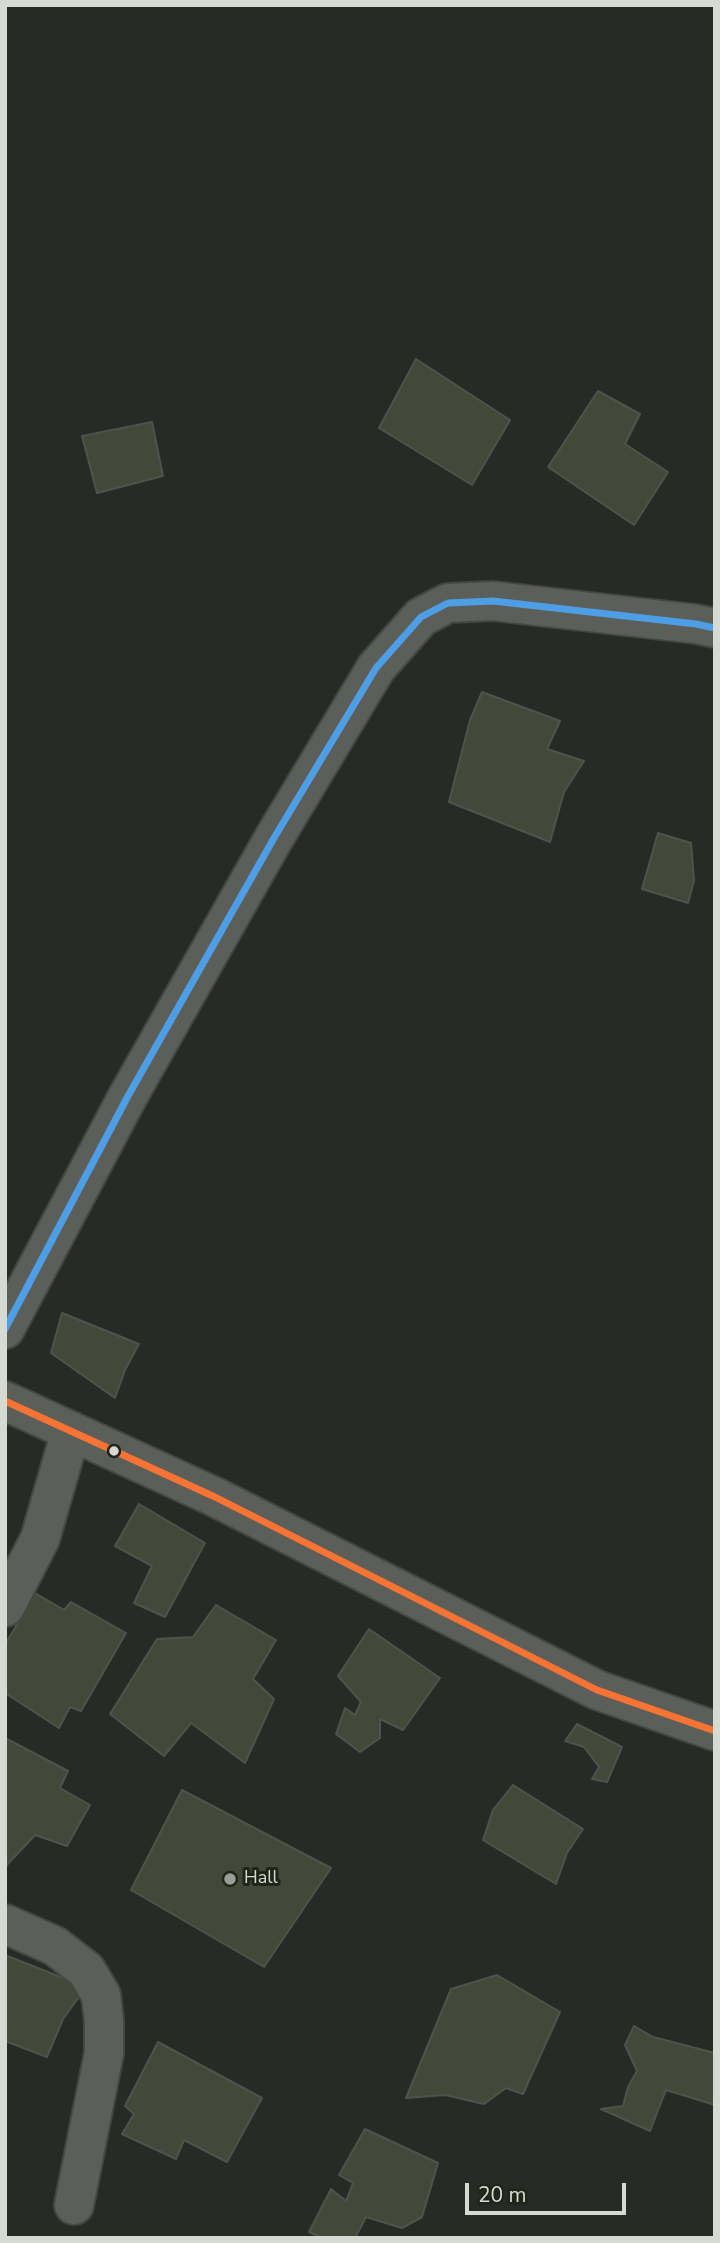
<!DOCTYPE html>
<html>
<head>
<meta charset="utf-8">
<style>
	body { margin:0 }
	#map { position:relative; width:720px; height:2243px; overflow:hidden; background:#282b25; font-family:"Nunito Sans",sans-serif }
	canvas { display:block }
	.frame { position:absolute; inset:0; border:7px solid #d7dad3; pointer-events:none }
	.scale { position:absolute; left:465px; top:2183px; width:161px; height:32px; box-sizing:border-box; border:4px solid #d7dad3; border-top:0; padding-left:9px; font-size:21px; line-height:24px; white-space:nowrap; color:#d7dad3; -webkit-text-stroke:5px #202419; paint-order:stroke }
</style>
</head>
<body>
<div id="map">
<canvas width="720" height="2243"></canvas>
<div class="frame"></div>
<div class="scale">20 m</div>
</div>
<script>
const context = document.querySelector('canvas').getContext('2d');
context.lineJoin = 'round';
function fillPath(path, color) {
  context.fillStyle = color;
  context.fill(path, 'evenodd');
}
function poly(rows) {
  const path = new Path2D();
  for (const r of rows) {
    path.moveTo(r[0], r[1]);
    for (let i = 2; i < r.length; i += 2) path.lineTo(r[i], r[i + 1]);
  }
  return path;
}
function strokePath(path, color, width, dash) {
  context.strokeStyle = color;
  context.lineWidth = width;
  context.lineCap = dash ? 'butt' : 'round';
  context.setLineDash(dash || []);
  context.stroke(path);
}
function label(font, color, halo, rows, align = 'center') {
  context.font = font + ' "Nunito Sans",sans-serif';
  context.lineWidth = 6;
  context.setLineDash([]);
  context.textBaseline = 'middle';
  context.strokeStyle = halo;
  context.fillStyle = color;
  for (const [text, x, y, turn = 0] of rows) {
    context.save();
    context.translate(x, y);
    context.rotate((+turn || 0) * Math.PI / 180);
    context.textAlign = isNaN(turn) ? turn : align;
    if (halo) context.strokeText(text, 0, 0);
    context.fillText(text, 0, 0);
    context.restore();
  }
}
const building = poly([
	[416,359,510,420,472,485,379,428,416,359],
	[598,391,640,414,625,444,668,472,634,525,548,467,598,391],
	[152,422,163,476,97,493,82,436,152,422],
	[482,692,560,721,547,749,584,761,564,792,550,842,449,802,470,720,482,692],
	[658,833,691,843,694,881,688,903,642,889,658,833],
	[62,1313,139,1344,125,1370,115,1398,51,1353,62,1313],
	[139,1504,205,1543,165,1617,134,1603,152,1566,115,1546,139,1504],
	[35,1593,64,1610,71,1602,126,1633,81,1711,70,1707,59,1728,5,1693,5,1645,35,1593],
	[216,1605,276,1640,253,1679,274,1699,245,1763,191,1723,164,1756,110,1714,157,1639,193,1637,216,1605],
	[369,1629,440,1678,403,1730,380,1719,380,1738,360,1752,336,1734,345,1708,355,1715,361,1702,338,1676,369,1629],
	[577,1724,622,1747,607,1782,592,1779,599,1767,584,1747,565,1741,577,1724],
	[5,1738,68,1771,60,1788,90,1805,67,1846,35,1835,5,1867,5,1738],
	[513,1785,583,1829,567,1853,556,1884,483,1840,493,1810,513,1785],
	[182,1790,331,1868,264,1967,131,1890,182,1790],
	[5,1955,86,1987,63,2019,47,2057,5,2041,5,1955],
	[497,1975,560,2012,523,2094,506,2088,484,2104,445,2095,406,2098,451,1989,497,1975],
	[634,2026,653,2037,715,2053,715,2105,666,2090,650,2131,601,2109,623,2106,628,2087,637,2071,625,2045,634,2026],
	[158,2042,262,2098,227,2162,184,2140,176,2159,122,2134,134,2114,125,2106,158,2042],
	[365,2129,438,2163,422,2217,402,2228,366,2217,355,2238,322,2238,309,2232,331,2189,346,2201,353,2183,339,2175,365,2129]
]);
fillPath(building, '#444839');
strokePath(building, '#50524d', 2);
const minor = poly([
	[5,1329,128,1096,274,838,376,668,421,617,448,603,493,601,696,624,715,628],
	[5,1401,215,1497,597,1690,715,1731],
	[5,1607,40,1539,71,1431],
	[5,1924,55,1946,86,1970,101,1995,104,2021,104,2053,74,2205]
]);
strokePath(minor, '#444742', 42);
strokePath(minor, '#5c5e59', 38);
strokePath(poly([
	[5,1329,128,1096,274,838,376,668,421,617,448,603,493,601,696,624,715,628]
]), '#4d9ee5', 7);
strokePath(poly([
	[5,1401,215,1497,597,1690,715,1731]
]), '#f57335', 7);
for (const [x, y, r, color] of [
	[114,1451,6,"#d7dad3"],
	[230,1879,7,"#9a9d96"]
]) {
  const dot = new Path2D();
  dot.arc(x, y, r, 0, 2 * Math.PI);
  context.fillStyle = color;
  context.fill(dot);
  strokePath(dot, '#202419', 2.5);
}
label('18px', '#d7dad3', '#202419', [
	["Hall",244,1879]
], 'left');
</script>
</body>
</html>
